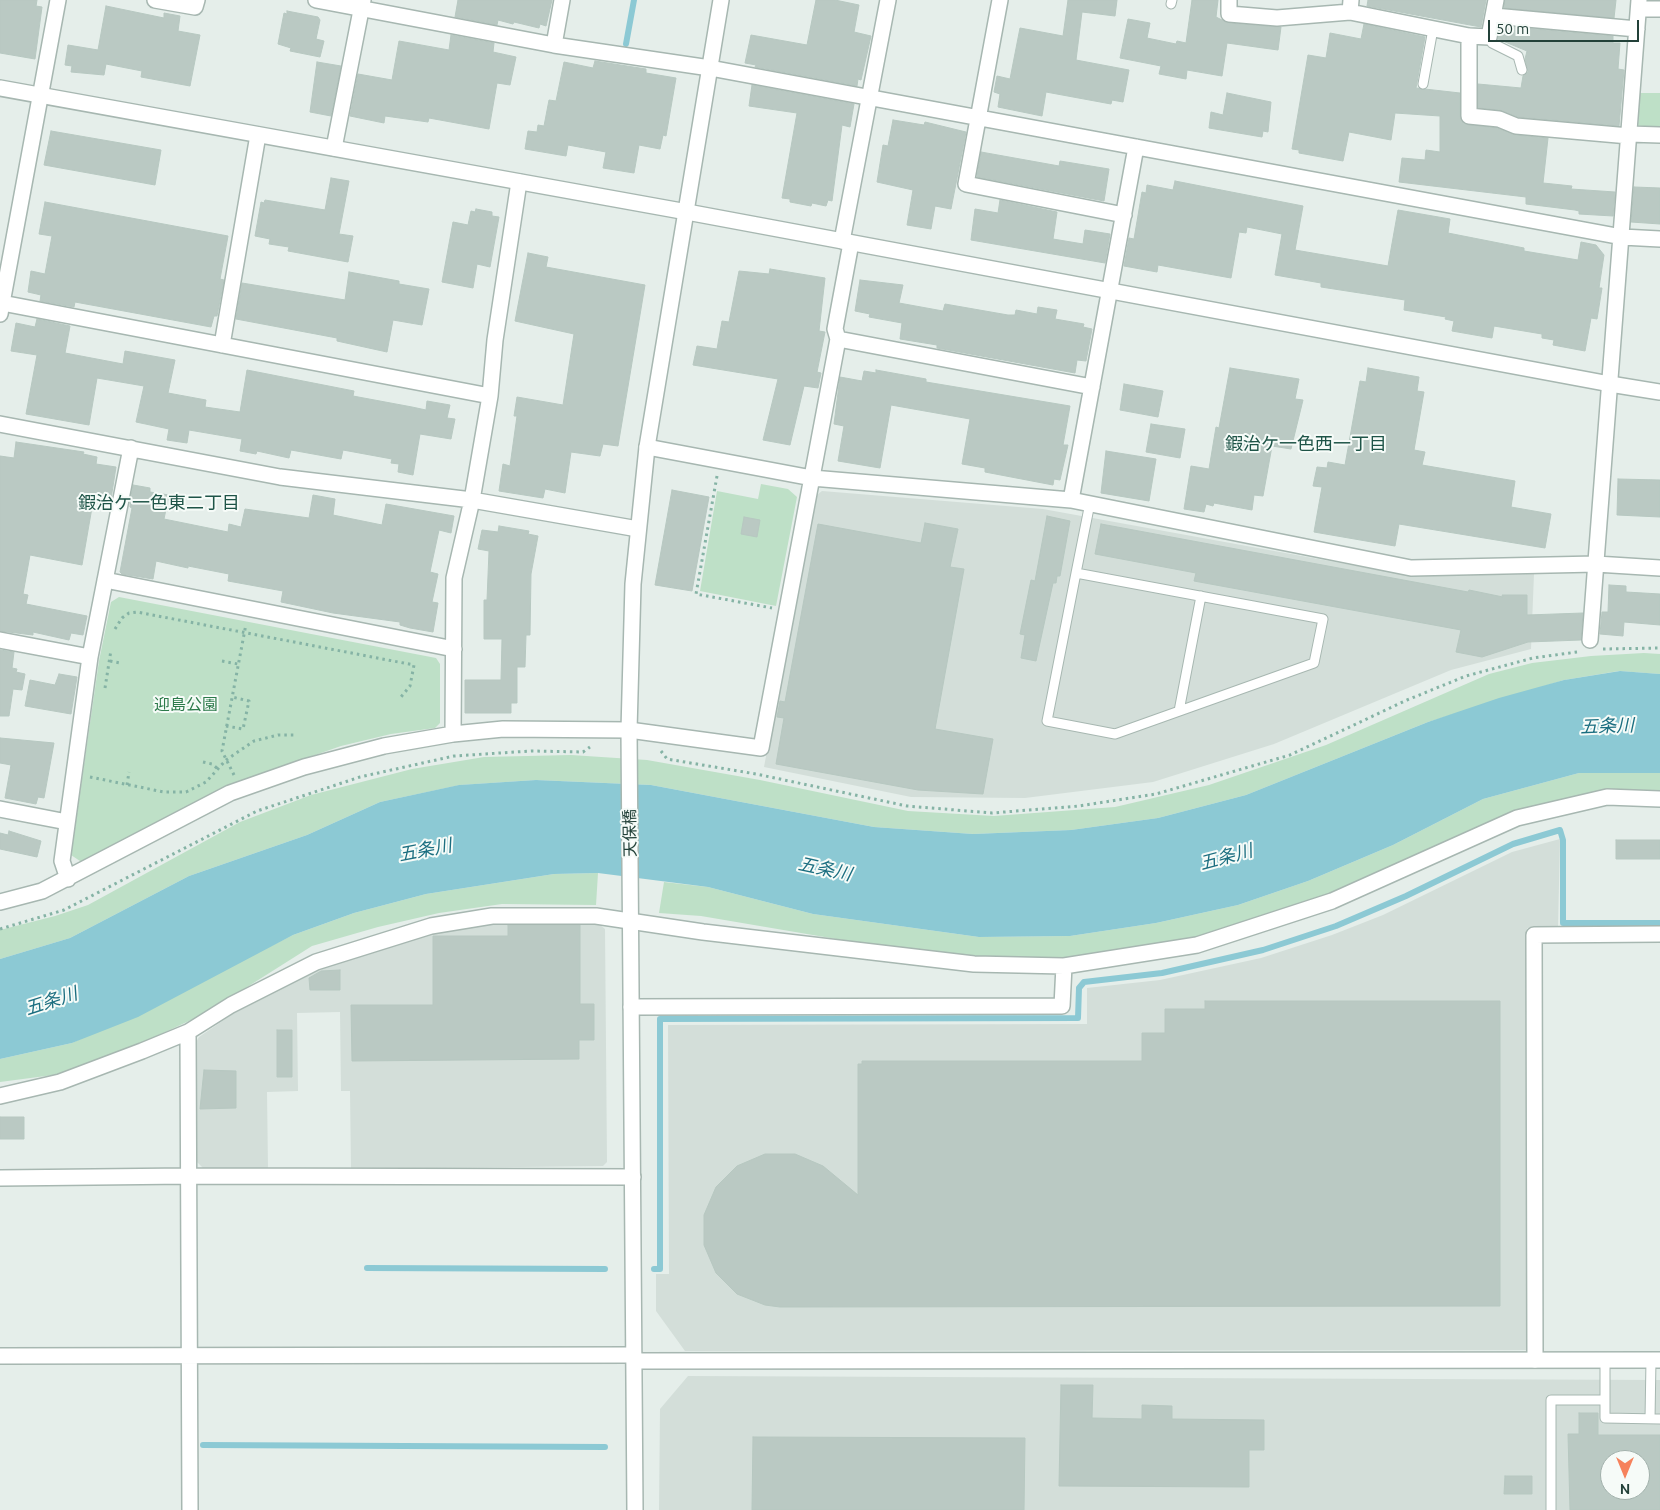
<!DOCTYPE html>
<html>
<head>
<meta charset="utf-8">
<style>
	body { margin:0 }
	#map { position:relative; width:1660px; height:1510px; overflow:hidden; background:#e5eeea; font-family:Ubuntu,sans-serif }
	canvas { display:block }
	.north { position:absolute; left:1600px; top:1450px; width:50px; height:50px; box-sizing:border-box; background:#f6fbf8; border:1px solid #a2b1ac; border-radius:50%; rotate:180deg; font-size:14px; font-weight:700; line-height:20px; text-align:center; color:#234139 }
	.north::after { content:''; display:block; margin:auto; width:18px; height:22px; background:#f6825c; clip-path:polygon(50% 0,100% 100%,50% 72%,0 100%) }
	.scale { position:absolute; left:1488px; top:20px; width:151px; height:22px; box-sizing:border-box; border:2px solid #234139; border-top:0; padding-left:6px; font-size:15px; line-height:18px; white-space:nowrap; color:#234139; -webkit-text-stroke:4px #f6fbf8; paint-order:stroke }
</style>
</head>
<body>
<div id="map">
<canvas width="1660" height="1510"></canvas>
<div class="north">N</div>
<div class="scale">50 m</div>
</div>
<script>
const context = document.querySelector('canvas').getContext('2d');
context.lineJoin = 'round';
function fillPath(path, color) {
  context.fillStyle = color;
  context.fill(path, 'evenodd');
}
function poly(rows) {
  const path = new Path2D();
  for (const r of rows) {
    path.moveTo(r[0], r[1]);
    for (let i = 2; i < r.length; i += 2) path.lineTo(r[i], r[i + 1]);
  }
  return path;
}
function strokePath(path, color, width, dash) {
  context.strokeStyle = color;
  context.lineWidth = width;
  context.lineCap = dash ? 'butt' : 'round';
  context.setLineDash(dash || []);
  context.stroke(path);
}
function label(font, color, halo, rows, align = 'center') {
  context.font = font + ' Ubuntu,"Noto Sans JP",sans-serif';
  context.lineWidth = 4;
  context.setLineDash([]);
  context.textBaseline = 'middle';
  context.strokeStyle = halo;
  context.fillStyle = color;
  for (const [text, x, y, turn = 0] of rows) {
    context.save();
    context.translate(x, y);
    context.rotate((+turn || 0) * Math.PI / 180);
    context.textAlign = isNaN(turn) ? turn : align;
    if (halo) context.strokeText(text, 0, 0);
    context.fillText(text, 0, 0);
    context.restore();
  }
}
fillPath(poly([
	[822,491,1043,509,1412,576,1534,574,1531,649,1451,670,1274,744,1153,782,1025,798,911,797,764,767,814,497],
	[1560,839,1558,928,1527,928,1527,1350,685,1351,656,1311,656,1274,669,1274,668,1025,1087,1024,1087,988,1160,980,1261,958,1332,935,1383,915,1512,852],
	[597,922,605,929,607,1162,603,1166,351,1169,350,1091,341,1091,340,1012,297,1013,298,1091,267,1092,268,1169,205,1170,197,1162,196,1042,199,1037,234,1013,285,985,359,953,432,932,494,923],
	[688,1376,1660,1380,1660,1510,659,1510,660,1409],
	[1610,1460,1640,1460,1640,1490,1610,1490]
]), '#d3ded9');
fillPath(poly([
	[1640,93,1660,93,1660,129,1638,128],
	[761,484,788,489,797,497,776,606,700,591,717,491,758,499],
	[119,597,436,658,440,664,440,723,435,728,391,734,341,746,238,782,181,809,83,863,71,855,99,661,111,602],
	[1644,653,1660,654,1660,674,1619,671,1564,680,1428,722,1246,795,1158,818,1071,830,973,834,874,827,651,785,536,780,460,785,380,802,307,835,189,876,70,938,0,959,0,930,55,916,88,905,240,822,311,795,412,769,484,757,571,755,647,760,760,780,908,811,994,816,1115,807,1209,785,1326,745,1489,674,1532,663,1591,656],
	[1579,773,1660,773,1660,794,1605,793,1332,895,1196,939,1078,959,976,958,848,941,701,916,659,913,664,882,708,887,813,914,979,937,1070,936,1156,923,1238,905,1308,881,1393,845,1483,799],
	[598,873,596,905,502,904,439,913,378,927,312,946,206,1013,146,1041,61,1074,0,1082,0,1059,72,1043,293,935,354,913,426,894,554,874]
]), '#bee0c7');
fillPath(poly([
	[1620,671,1660,674,1660,773,1579,773,1483,799,1393,845,1308,881,1238,905,1156,923,1070,936,979,937,813,914,708,887,598,873,554,874,426,894,354,913,293,935,138,1017,72,1043,0,1059,0,959,70,938,189,876,307,835,380,802,459,785,536,780,651,785,874,827,973,834,1071,830,1158,818,1246,795,1428,722,1499,698,1564,680]
]), '#8cc9d4');
strokePath(poly([
	[626,44,634,0],
	[367,1268,605,1269],
	[654,1269,660,1269,660,1019,1078,1018,1079,988,1084,982,1162,973,1263,950,1336,926,1406,896,1513,844,1560,830,1563,840,1563,923,1660,923],
	[203,1445,605,1447]
]), '#8cc9d4', 6);
const building = poly([
	[0,0,37,0,36,6,42,7,35,59,0,53,0,0],
	[458,0,552,0,546,26,540,24,539,28,514,22,513,24,498,20,497,25,455,17,458,0],
	[816,0,835,0,859,5,854,32,871,36,861,80,858,79,857,86,755,67,756,65,745,63,751,35,807,45,816,0],
	[1068,0,1117,0,1115,16,1082,12,1076,60,1129,70,1123,102,1112,100,1111,104,1046,92,1042,116,998,107,1000,94,994,92,997,76,1010,79,1020,28,1063,36,1068,0],
	[1192,0,1218,0,1216,17,1228,23,1281,27,1278,50,1227,43,1222,76,1187,70,1186,79,1159,74,1161,66,1120,58,1128,19,1150,23,1147,38,1176,44,1177,41,1186,43,1192,0],
	[1368,0,1486,0,1481,27,1367,6,1368,0],
	[1505,0,1616,0,1614,18,1504,8,1505,0],
	[106,6,164,18,164,13,180,16,178,31,200,35,190,86,141,77,142,71,106,64,104,75,71,72,72,66,65,65,68,45,98,50,106,6],
	[287,11,318,17,320,20,316,39,324,41,320,57,290,51,291,48,278,44,284,13,287,14,287,11],
	[1364,24,1425,37,1416,88,1460,93,1460,116,1464,124,1497,128,1515,135,1548,138,1543,183,1572,186,1571,189,1615,192,1613,216,1579,214,1579,211,1575,210,1526,204,1526,197,1399,182,1402,158,1425,160,1426,150,1440,152,1440,116,1395,113,1391,140,1349,132,1343,161,1299,153,1299,150,1292,149,1308,55,1326,58,1330,33,1361,39,1364,24],
	[1501,26,1613,36,1613,43,1620,43,1618,69,1624,70,1619,126,1518,117,1500,110,1478,108,1478,84,1521,88,1523,76,1528,72,1525,59,1527,51,1498,39,1501,26],
	[451,35,494,43,493,52,516,57,510,85,497,83,489,129,429,118,428,122,385,116,384,123,350,116,358,74,392,80,399,41,449,50,451,35],
	[595,61,646,69,646,73,676,78,666,136,663,135,660,149,639,145,634,173,603,168,606,152,568,145,566,156,525,149,528,131,537,132,538,125,544,126,549,100,556,101,564,62,593,68,595,61],
	[317,62,341,66,331,116,310,112,317,62],
	[752,85,854,104,850,127,842,125,832,201,828,200,826,206,812,203,811,206,790,202,790,199,782,198,797,113,749,106,752,85],
	[1227,93,1271,102,1268,132,1263,131,1262,137,1209,128,1211,112,1223,115,1227,93],
	[893,120,924,125,925,122,966,132,951,209,935,206,931,229,907,225,913,190,877,182,883,145,888,146,893,120],
	[51,131,161,150,155,185,44,165,51,131],
	[981,152,1059,166,1060,161,1109,169,1104,201,977,177,981,152],
	[331,178,349,181,339,234,353,236,348,262,288,251,289,247,269,244,270,239,255,236,261,202,264,203,265,200,325,210,331,178],
	[1175,181,1303,206,1295,250,1388,266,1398,210,1450,219,1448,233,1524,248,1524,251,1578,260,1581,242,1596,245,1604,255,1599,288,1602,288,1597,319,1591,318,1585,351,1553,345,1554,340,1542,338,1542,334,1494,326,1492,338,1452,331,1454,321,1445,319,1446,317,1404,310,1405,300,1321,287,1321,283,1275,275,1282,234,1247,227,1246,233,1239,232,1231,278,1158,265,1157,272,1124,266,1129,238,1134,239,1142,192,1146,193,1147,185,1173,190,1175,181],
	[1634,187,1660,188,1660,224,1631,222,1634,187],
	[1000,200,1057,212,1053,239,1083,244,1085,230,1110,234,1105,263,971,240,975,209,998,213,1000,200],
	[45,202,228,236,220,279,224,280,217,316,214,316,211,327,75,302,74,307,40,301,41,295,28,292,31,271,45,274,52,236,39,234,45,202],
	[476,209,492,212,492,216,499,217,490,267,477,264,473,288,442,282,453,222,468,225,471,211,475,212,476,209],
	[528,253,548,257,546,267,645,285,618,446,603,444,600,456,571,452,565,493,545,489,543,498,499,491,503,464,510,466,517,416,514,416,517,397,563,405,574,334,515,321,528,253],
	[770,269,825,278,819,331,825,332,817,372,821,373,818,388,804,386,790,445,763,440,778,379,693,365,697,346,717,349,722,321,729,322,739,271,769,274,770,269],
	[349,272,399,281,399,284,429,289,422,325,393,320,387,352,337,341,337,338,236,319,242,283,345,300,349,272],
	[860,280,903,285,899,303,943,311,945,304,1008,315,1015,315,1016,310,1037,314,1038,307,1057,310,1055,319,1084,324,1083,327,1092,329,1086,361,1077,360,1075,373,937,348,937,345,900,339,902,323,869,317,870,314,855,311,860,280],
	[37,319,70,326,65,353,123,364,125,351,175,360,168,393,206,400,205,407,240,412,247,370,354,391,353,396,412,407,426,410,427,401,450,405,447,418,455,419,451,439,420,434,413,475,398,472,399,464,391,463,392,459,343,450,341,459,291,450,289,458,257,451,256,454,240,451,242,439,189,430,187,443,167,440,169,429,136,422,144,386,97,378,89,425,26,414,37,355,11,351,16,323,35,327,37,319],
	[1230,368,1299,379,1295,399,1303,400,1291,449,1272,446,1263,496,1254,495,1252,510,1214,503,1213,506,1206,504,1204,512,1184,509,1191,466,1209,469,1216,427,1219,428,1230,368],
	[1368,368,1419,377,1417,391,1424,392,1414,450,1425,452,1422,465,1515,481,1511,507,1551,514,1545,548,1399,524,1395,546,1314,532,1322,487,1313,486,1317,467,1327,468,1328,462,1345,465,1360,381,1366,382,1368,368],
	[876,370,926,379,926,382,1070,406,1063,445,1068,445,1060,480,1054,479,1053,485,985,472,985,468,962,464,970,419,891,405,880,468,838,461,844,426,834,424,840,377,862,381,864,371,876,373,876,370],
	[1124,384,1163,391,1158,417,1120,410,1124,384],
	[1151,424,1185,429,1180,458,1146,452,1151,424],
	[16,442,84,452,83,454,97,457,96,464,116,467,111,499,94,496,82,565,30,555,23,594,28,595,26,604,87,616,83,635,71,633,69,640,33,632,33,635,0,631,0,456,14,458,16,442],
	[1106,451,1156,459,1149,501,1101,493,1106,451],
	[1618,479,1660,480,1660,517,1617,515,1618,479],
	[133,485,150,488,150,492,169,495,164,519,228,532,229,524,241,527,245,509,309,518,313,495,335,499,333,515,382,525,386,504,454,516,451,533,439,530,430,572,438,574,432,602,438,603,433,632,410,628,400,625,400,622,333,613,281,602,283,591,228,581,229,574,188,566,188,568,156,561,153,579,122,574,120,572,132,508,130,507,130,502,133,485],
	[672,490,709,497,692,591,655,585,672,490],
	[1047,516,1070,521,1060,576,1057,576,1056,583,1053,583,1036,661,1021,658,1025,635,1020,634,1031,580,1035,581,1047,516],
	[744,517,760,520,757,537,741,534,744,517],
	[925,523,958,529,950,567,964,569,935,729,993,739,983,794,918,790,776,764,784,718,777,717,780,701,785,702,818,524,921,543,925,523],
	[1101,524,1468,592,1469,590,1503,597,1502,595,1527,595,1527,615,1583,613,1581,640,1528,642,1482,657,1456,652,1461,630,1194,581,1196,573,1095,554,1101,524],
	[499,526,529,531,528,534,538,536,531,574,530,635,526,635,525,667,517,667,517,703,511,703,511,713,465,713,465,680,501,680,502,639,484,639,484,600,487,600,489,551,478,549,482,530,498,532,499,526],
	[1609,585,1626,586,1626,592,1660,594,1660,625,1624,622,1623,636,1600,634,1602,612,1608,612,1609,585],
	[0,650,14,652,12,668,17,669,16,672,25,674,22,690,13,689,9,716,0,716,0,650],
	[59,674,77,677,71,714,25,706,30,680,55,685,59,674],
	[0,738,54,743,44,798,38,797,36,804,5,798,11,765,0,763,0,738],
	[9,831,41,841,37,857,0,849,0,833,8,835,9,831],
	[1616,840,1660,840,1660,859,1616,859,1616,840],
	[508,925,580,925,580,1004,594,1004,594,1040,579,1040,579,1059,352,1061,351,1005,433,1005,433,936,508,936,508,925],
	[340,970,340,990,310,990,309,978,321,971,340,970],
	[1205,1001,1500,1001,1500,1306,780,1307,765,1305,737,1294,716,1273,704,1245,704,1215,716,1187,737,1166,765,1154,795,1154,823,1166,858,1195,858,1064,862,1064,862,1061,1142,1061,1142,1033,1165,1033,1165,1009,1205,1009,1205,1001],
	[277,1030,292,1030,292,1077,277,1077,277,1030],
	[204,1070,236,1071,236,1108,200,1109,204,1070],
	[0,1117,24,1117,24,1139,0,1139,0,1117],
	[1061,1385,1093,1385,1092,1418,1142,1419,1142,1405,1172,1406,1172,1419,1264,1420,1264,1450,1249,1450,1249,1487,1059,1486,1061,1385],
	[1579,1413,1598,1413,1598,1435,1660,1435,1660,1510,1570,1510,1568,1434,1579,1434,1579,1413],
	[1610,1460,1640,1460,1640,1490,1610,1490,1610,1460],
	[753,1437,1025,1438,1024,1510,752,1510,753,1437],
	[1505,1476,1532,1476,1532,1494,1504,1494,1505,1476]
]);
fillPath(building, '#bac9c3');
strokePath(building, '#b7c8c1', 1);
const service = poly([
	[1171,4,1172,0],
	[1489,37,1492,43,1518,56,1522,70],
	[1423,84,1433,29],
	[1076,573,1323,619,1314,663,1115,734,1047,721,1076,573,1090,503],
	[1179,711,1201,596],
	[1605,1360,1605,1400],
	[1650,1419,1651,1360],
	[1551,1510,1551,1400,1605,1400,1605,1418,1660,1419]
]);
const minor = poly([
	[155,0,195,7,197,0],
	[316,0,554,45,710,68,1622,237,1660,239],
	[1000,0,966,184,1124,215],
	[1229,0,1229,14,1277,18,1350,12],
	[1351,0,1350,12,1469,36,1489,37,1496,0],
	[1639,9,1660,9],
	[1494,16,1637,29],
	[1469,36,1469,116,1499,119,1516,126,1629,136],
	[554,45,562,0],
	[1629,134,1660,135],
	[334,148,363,0],
	[842,241,888,0],
	[2,303,490,396],
	[0,314,58,0],
	[838,339,835,329,851,243],
	[222,345,258,135],
	[0,424,280,477,472,500,638,529],
	[647,447,812,478,1071,500,1411,568,1596,564,1660,568],
	[1071,500,1136,147],
	[105,580,454,649],
	[0,640,90,657],
	[1590,640,1639,0],
	[453,734,503,729,629,730,761,748,838,339,1092,387],
	[0,809,67,822],
	[68,879,62,861,90,657,131,448],
	[0,902,42,891,230,793,304,767,384,746,453,734,454,578,472,500,490,396,495,340,519,182],
	[631,1007,1062,1006,1064,966],
	[188,1032,190,1510],
	[0,1096,60,1082,142,1051,188,1032,231,1005,316,962,431,926,492,916,596,916,703,932,974,964,1064,966,1197,945,1332,901,1517,818,1607,797,1660,799],
	[0,1178,188,1176,633,1177],
	[0,1356,634,1355],
	[1535,1360,1534,935,1660,934]
]);
const tertiary = poly([
	[0,88,687,212,1610,384,1660,392],
	[634,1361,1660,1360],
	[635,1510,629,730,633,584,647,447,721,0]
]);
strokePath(service, '#a7b7b1', 11);
strokePath(minor, '#a7b7b1', 18);
strokePath(tertiary, '#a7b7b1', 18);
strokePath(poly([
	[717,476,696,594,772,608],
	[115,629,122,618,129,613,137,612,414,665,410,686,401,697],
	[1603,649,1660,648],
	[110,661,120,663],
	[222,661,238,664],
	[105,688,111,650],
	[226,726,243,729,249,701,232,697],
	[661,751,667,759,756,774,907,806,992,813,1079,806,1156,794,1290,755,1407,700,1466,676,1533,658,1577,652],
	[203,762,212,764,218,769],
	[234,775,222,751,246,624],
	[90,777,164,792,186,792,206,782,226,760,254,741,278,735,294,735],
	[127,785,129,772],
	[0,929,64,910,257,811,360,777,454,756,531,751,583,752,590,747]
]), '#85b3a5', 3, [2.5, 4]);
strokePath(service, '#fff', 9);
strokePath(minor, '#fff', 15);
strokePath(tertiary, '#fff', 15);
label('16px', '#2c7a4a', '#f6fbf8', [
	["迎島公園",186,705]
]);
label('16px', '#234139', '#f6fbf8', [
	["天保橋",630,833,-91]
]);
label('18px', '#1e5447', '#f6fbf8', [
	["鍜治ケ一色西一丁目",1306,444],
	["鍜治ケ一色東二丁目",159,503]
]);
label('italic 18px', '#1b6e80', '#f6fbf8', [
	["五条川",1607,726,-2],
	["五条川",425,850,-11],
	["五条川",1226,857,-15],
	["五条川",825,869,12],
	["五条川",51,1001,-18]
]);
</script>
</body>
</html>
